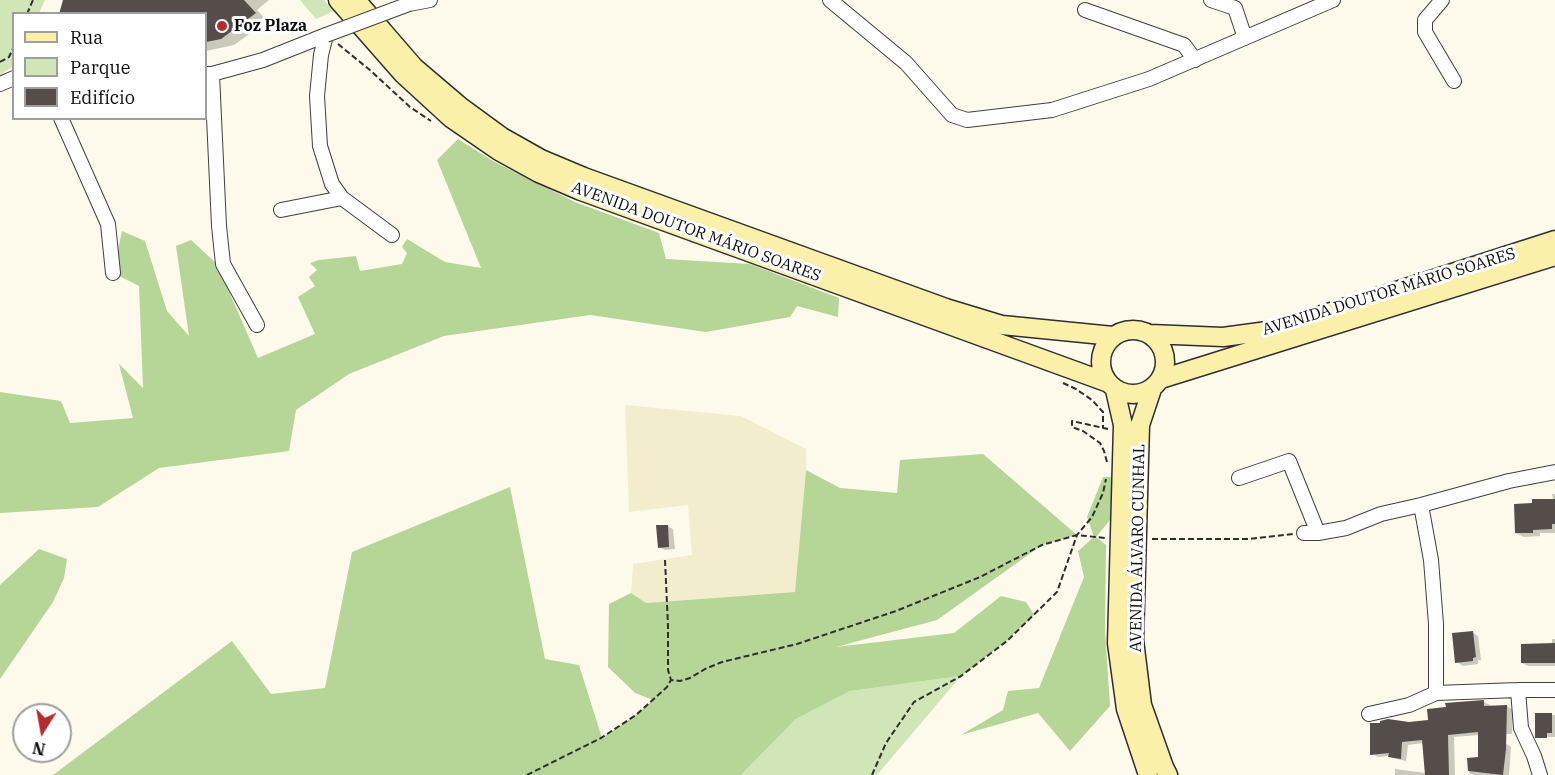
<!DOCTYPE html>
<html>
<head>
<meta charset="utf-8">
<style>
	body { margin:0 }
	#map { position:relative; width:1555px; height:775px; overflow:hidden; background:#fefaeb; font-family:"IBM Plex Serif",serif }
	canvas { display:block }
	.legend { position:absolute; left:12px; top:12px; width:195px; height:108px; box-sizing:border-box; background:#fff; border:2px solid #9e9e9e; margin:0; padding:8px 10px; list-style:none; font-size:18px; color:#0c0c0c }
	.legend li { display:flex; align-items:center; gap:12px; height:30px }
	.legend b { width:30px; border:2px solid #9e9e9e }
	.north { position:absolute; left:12px; top:703px; width:60px; height:60px; box-sizing:border-box; background:#fff; border:2px solid #9e9e9e; border-radius:50%; rotate:191deg; font-size:16px; font-weight:700; line-height:24px; text-align:center; color:#0c0c0c }
	.north::after { content:''; display:block; margin:auto; width:21px; height:27px; background:#b52b34; clip-path:polygon(50% 0,100% 100%,50% 72%,0 100%) }
</style>
</head>
<body>
<div id="map">
<canvas width="1555" height="775"></canvas>
<ul class="legend">
<li><b style="height:8px;background:#fbf0a9"></b>Rua</li>
<li><b style="height:16px;background:#d1e6b7"></b>Parque</li>
<li><b style="height:16px;background:#544d49"></b>Edifício</li>
</ul>
<div class="north">N</div>
</div>
<script>
const context = document.querySelector('canvas').getContext('2d');
context.lineJoin = 'round';
function fillPath(path, color) {
  context.fillStyle = color;
  context.fill(path, 'evenodd');
}
function poly(rows) {
  const path = new Path2D();
  for (const r of rows) {
    if (r.length === 3) {
      path.moveTo(r[0] + r[2], r[1]);
      path.arc(r[0], r[1], r[2], 0, 2 * Math.PI);
      continue;
    }
    path.moveTo(r[0], r[1]);
    for (let i = 2; i < r.length; i += 2) path.lineTo(r[i], r[i + 1]);
  }
  return path;
}
function strokePath(path, color, width, dash) {
  context.strokeStyle = color;
  context.lineWidth = width;
  context.lineCap = dash ? 'butt' : 'round';
  context.setLineDash(dash || []);
  context.stroke(path);
}
function label(font, color, halo, rows, align = 'center') {
  context.font = font + ' "IBM Plex Serif",serif';
  context.lineWidth = 6;
  context.setLineDash([]);
  context.textBaseline = 'middle';
  context.strokeStyle = halo;
  context.fillStyle = color;
  for (const [text, x, y, turn = 0] of rows) {
    context.save();
    context.translate(x, y);
    context.rotate((+turn || 0) * Math.PI / 180);
    context.textAlign = isNaN(turn) ? turn : align;
    if (halo) context.strokeText(text, 0, 0);
    context.fillText(text, 0, 0);
    context.restore();
  }
}
fillPath(poly([
	[625,405,741,416,806,449,806,470,795,592,645,603,631,593,633,564,692,555,688,505,629,512]
]), '#f2eecd');
fillPath(poly([
	[0,0,45,0,39,13,14,14,13,66,0,75],
	[300,0,324,0,334,11,316,19],
	[961,676,877,775,741,775,796,719,850,691]
]), '#d1e6b7');
fillPath(poly([
	[458,139,493,161,575,202,659,233,666,259,750,264,839,298,838,317,797,306,790,317,706,332,590,315,444,336,349,374,296,410,289,451,159,468,98,507,0,513,0,392,61,401,70,423,133,418,119,364,143,388,139,286,113,273,122,231,145,241,167,311,189,336,176,246,191,240,217,264,258,358,315,334,298,297,315,286,309,277,317,270,310,263,319,260,356,256,360,271,402,264,407,253,402,247,407,239,445,262,481,268,437,160],
	[983,454,1077,535,1042,545,937,620,836,647,954,633,1001,596,1026,602,1034,615,1006,641,961,676,850,691,796,719,741,775,53,775,232,641,271,694,325,688,352,552,510,487,545,659,579,665,602,738,636,715,653,700,635,693,608,667,609,604,631,593,646,603,795,592,806,470,840,488,897,493,900,460],
	[1103,477,1112,477,1110,520,1096,537,1106,545,1105,631,1110,706,1070,751,1038,713,961,735,1003,710,1008,691,1039,688,1084,577,1078,551,1094,537,1087,517],
	[39,549,67,559,64,578,53,602,0,679,0,585]
]), '#b5d697');
fillPath(poly([
	[65,0,269,0,257,10,267,21,234,45,206,51,206,14],
	[1552,494,1555,494,1555,533,1540,533,1540,536,1524,537,1516,533,1553,500],
	[667,526,673,529,675,549,665,550,659,547],
	[1472,632,1478,636,1481,660,1478,660,1478,664,1463,666,1457,662],
	[1552,639,1555,639,1555,666,1528,666,1522,663,1552,645],
	[1484,702,1490,705,1490,707,1507,706,1513,710,1512,734,1504,734,1505,743,1511,747,1509,775,1473,775,1469,773,1469,759,1479,758,1479,735,1454,737,1455,775,1395,775,1395,769,1426,773,1423,743,1408,745,1406,761,1396,759,1390,756,1378,757,1372,754,1409,723,1429,721],
	[1537,715,1555,715,1555,737,1543,737]
]), '#0003');
fillPath(poly([
	[63,0,244,0,256,13,221,39,206,42,206,14,59,14],
	[1532,499,1555,499,1555,524,1552,524,1552,529,1533,530,1533,533,1515,533,1514,504,1532,503],
	[656,525,668,525,669,547,658,548],
	[1473,631,1476,657,1473,658,1473,661,1455,663,1452,633],
	[1555,643,1555,663,1521,663,1521,644],
	[1484,700,1484,706,1507,705,1506,749,1503,775,1468,771,1467,758,1478,757,1478,732,1448,735,1449,775,1425,775,1422,740,1402,742,1401,759,1388,757,1389,753,1370,755,1370,723,1380,723,1380,721,1388,719,1409,722,1428,720,1427,709,1446,707,1445,703],
	[1535,713,1552,713,1552,733,1547,733,1547,738,1535,738]
]), '#544d49');
const minor = poly([
	[830,0,906,63,952,115,967,120,1052,110,1149,79,1333,0],
	[1211,0,1235,8,1245,38],
	[1442,0,1425,20,1425,32,1454,81],
	[409,4,430,0],
	[1085,10,1184,45,1195,60],
	[326,35,321,55,317,96,320,146,332,184,342,198,392,235],
	[206,74,212,74,263,60,326,35],
	[212,74,219,226,223,264,257,325],
	[0,84,14,78],
	[61,118,108,224,113,273],
	[281,210,342,198],
	[1239,478,1289,461,1318,533],
	[1421,505,1431,560,1436,624,1436,693],
	[1304,533,1318,533,1346,528,1381,514,1421,505,1509,481,1555,472],
	[1518,690,1521,728,1534,756,1540,775],
	[1369,714,1409,705,1436,693,1518,690,1555,690]
]);
const secondary = poly([
	[338,0,403,74,451,118,499,151,539,173,581,191,1106,382],
	[356,0,414,67,461,107,502,137,541,159,584,177,946,308,1002,325,1113,336],
	[1133,362,32],
	[1150,334,1223,337,1275,330,1555,240],
	[1161,379,1555,256],
	[1152,389,1140,425,1134,640,1142,705,1164,767,1168,775],
	[1115,390,1123,425,1117,643,1126,709,1148,775]
]);
strokePath(minor, '#3f3f3f', 16);
strokePath(secondary, '#2e2e2e', 21);
strokePath(poly([
	[27,14,33,0],
	[338,44,371,71,410,107,431,121],
	[0,62,9,57,14,46],
	[1063,383,1076,389,1092,400,1103,412,1103,428],
	[1107,462,1104,451,1100,443,1083,431,1072,427,1072,421,1108,429],
	[1152,539,1249,539,1293,534],
	[665,560,668,626,668,670,671,680],
	[527,775,601,738,636,715,667,687,671,680,680,681,690,678,705,669,722,662,797,644,896,611,980,577,1042,545,1077,535,1105,538],
	[872,775,886,743,914,702,961,676,1007,641,1057,592,1077,535,1092,517,1103,493,1106,479]
]), '#2e2e2e', 2, [6, 3]);
strokePath(minor, '#fff', 14);
strokePath(secondary, '#fbf0a9', 18);
const minorBridge = poly([
	[326,35,409,4]
]);
strokePath(minorBridge, '#3f3f3f', 16, []);
strokePath(minorBridge, '#fff', 14);
for (const [x, y, r, color] of [
	[222,26,6,"#b52b34"]
]) {
  const dot = new Path2D();
  dot.arc(x, y, r, 0, 2 * Math.PI);
  context.fillStyle = color;
  context.fill(dot);
  strokePath(dot, '#fff', 2);
}
label('bold 16px', '#0c0c0c', '#fff', [
	["Foz Plaza",234,26]
], 'left');
label('16px', '#0c0c0c', '#fff', [
	["AVENIDA DOUTOR MÁRIO SOARES",696,232,20],
	["AVENIDA DOUTOR MÁRIO SOARES",1389,292,-17],
	["AVENIDA ÁLVARO CUNHAL",1138,548,-89]
]);
</script>
</body>
</html>
